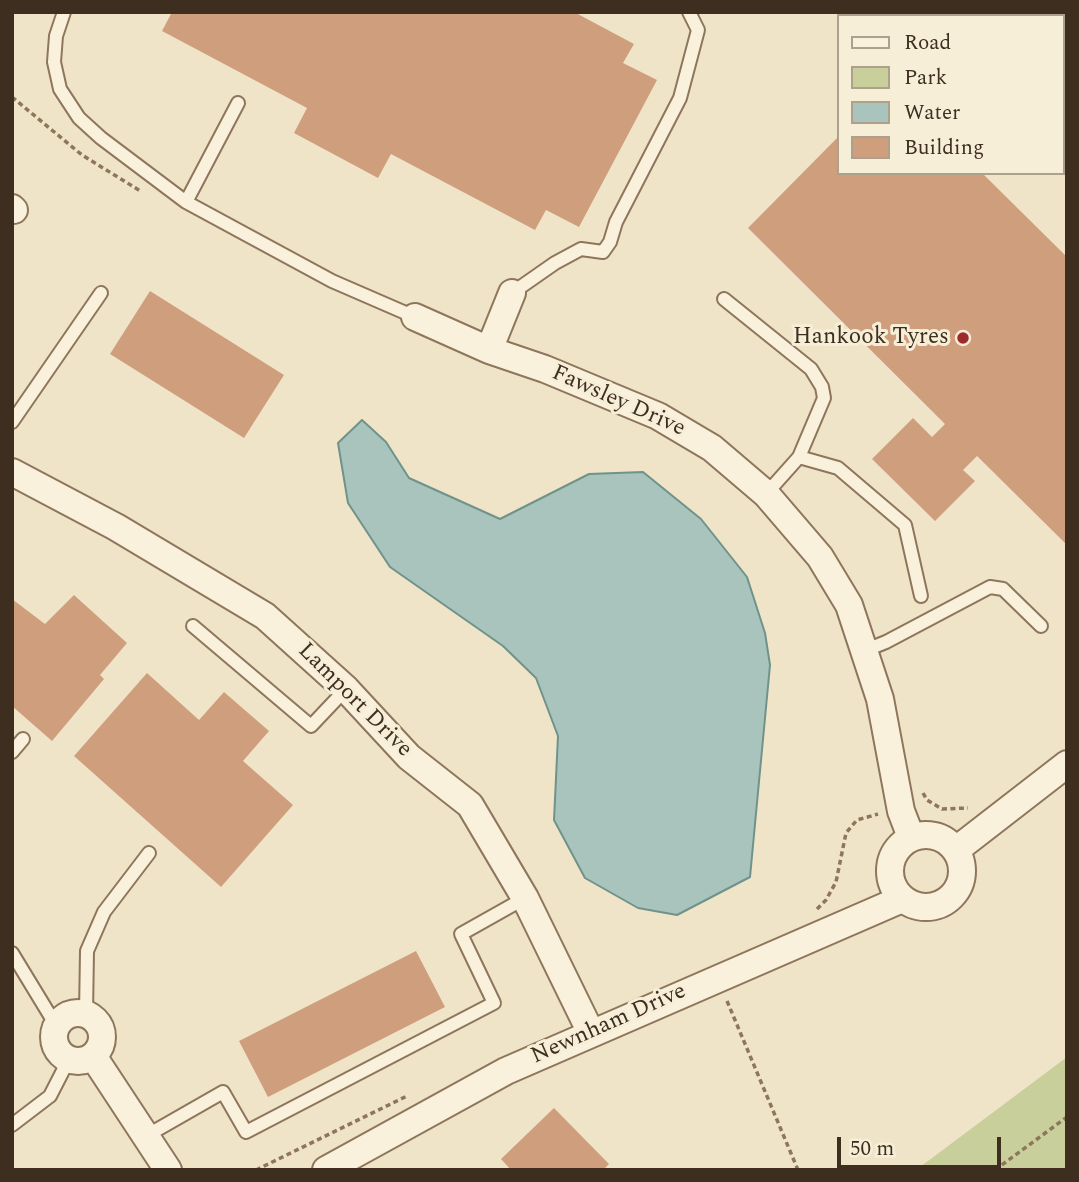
<!DOCTYPE html>
<html>
<head>
<meta charset="utf-8">
<style>
	body { margin:0 }
	#map { position:relative; width:1079px; height:1182px; overflow:hidden; background:#f0e4c8; font-family:Spectral,serif }
	canvas { display:block }
	.frame { position:absolute; inset:0; border:14px solid #3d2e20; pointer-events:none }
	.legend { position:absolute; left:837px; top:14px; width:228px; height:161px; box-sizing:border-box; background:#f7eed8; border:2px solid #ada18e; margin:0; padding:9px 12px; list-style:none; font-size:21px; color:#3d2e20 }
	.legend li { display:flex; align-items:center; gap:14px; height:35px }
	.legend b { width:35px; border:2px solid #ada18e }
	.scale { position:absolute; left:837px; top:1137px; width:164px; height:32px; box-sizing:border-box; border:4px solid #3d2e20; border-top:0; padding-left:9px; font-size:21px; line-height:24px; white-space:nowrap; color:#3d2e20; -webkit-text-stroke:5px #f7eed8; paint-order:stroke }
</style>
</head>
<body>
<div id="map">
<canvas width="1079" height="1182"></canvas>
<div class="frame"></div>
<ul class="legend">
<li><b style="height:9px;background:#faf1dc"></b>Road</li>
<li><b style="height:19px;background:#c9cf9b"></b>Park</li>
<li><b style="height:19px;background:#a9c4bc"></b>Water</li>
<li><b style="height:19px;background:#cf9f7d"></b>Building</li>
</ul>
<div class="scale">50 m</div>
</div>
<script>
const context = document.querySelector('canvas').getContext('2d');
context.lineJoin = 'round';
function fillPath(path, color) {
  context.fillStyle = color;
  context.fill(path, 'evenodd');
}
function poly(rows) {
  const path = new Path2D();
  for (const r of rows) {
    if (r.length === 3) {
      path.moveTo(r[0] + r[2], r[1]);
      path.arc(r[0], r[1], r[2], 0, 2 * Math.PI);
      continue;
    }
    path.moveTo(r[0], r[1]);
    for (let i = 2; i < r.length; i += 2) path.lineTo(r[i], r[i + 1]);
  }
  return path;
}
function strokePath(path, color, width, dash) {
  context.strokeStyle = color;
  context.lineWidth = width;
  context.lineCap = dash ? 'butt' : 'round';
  context.setLineDash(dash || []);
  context.stroke(path);
}
function label(font, color, halo, rows, align = 'center') {
  context.font = font + ' Spectral,serif';
  context.lineWidth = 6;
  context.setLineDash([]);
  context.textBaseline = 'middle';
  context.strokeStyle = halo;
  context.fillStyle = color;
  for (const [text, x, y, turn = 0] of rows) {
    context.save();
    context.translate(x, y);
    context.rotate((+turn || 0) * Math.PI / 180);
    context.textAlign = isNaN(turn) ? turn : align;
    if (halo) context.strokeText(text, 0, 0);
    context.fillText(text, 0, 0);
    context.restore();
  }
}
fillPath(poly([
	[1067,1057,1067,1170,916,1170]
]), '#c9cf9b');
const water = poly([
	[362,420,386,442,409,478,500,519,589,474,643,472,701,519,747,577,765,633,770,665,750,877,677,915,638,908,585,878,554,820,558,736,536,678,503,646,390,567,348,503,338,443,362,420]
]);
fillPath(water, '#a9c4bc');
strokePath(water, '#6f938a', 2);
fillPath(poly([
	[172,12,574,12,634,44,623,63,657,80,579,227,546,210,535,230,391,154,378,178,294,133,307,108,162,31],
	[839,136,839,173,982,173,1067,257,1067,545,977,456,963,470,975,481,935,521,872,459,913,418,932,437,945,424,748,228],
	[150,291,284,375,244,438,110,354],
	[74,595,127,643,100,675,104,679,52,741,12,706,12,599,45,624],
	[147,673,199,720,224,692,269,731,243,761,293,805,221,887,74,756],
	[416,951,445,1007,268,1097,239,1041],
	[554,1108,609,1164,603,1170,511,1170,501,1159]
]), '#cf9f7d');
const service = poly([
	[64,12,56,36,54,62,60,89,79,118,101,138,186,202,332,281,415,317],
	[186,202,238,103],
	[512,293,555,263,581,249,603,252,610,242,616,222,680,98,698,30,689,12],
	[724,299,811,369,822,387,824,398,799,457],
	[12,422,101,293],
	[766,494,799,457,838,468,905,525,921,596],
	[193,626,311,726,346,689],
	[866,650,886,642,990,587,1003,589,1041,626],
	[12,752,23,739],
	[12,953,57,1027],
	[86,1014,87,951,104,912,149,853],
	[12,1125,50,1096,69,1059],
	[146,1136,223,1092,246,1132,494,1003,461,934,525,898]
]);
const minor = poly([
	[930,12,935,16],
	[1043,16,1045,12],
	[1063,129,1067,132],
	[12,208,14,210],
	[415,317,489,350,545,369,658,416,712,448,766,494,820,557,849,605,880,699,901,811,911,837],
	[489,350,512,293],
	[12,472,116,527,265,616,346,689,409,757,470,805,525,898,591,1033],
	[926,871,36],
	[956,850,1067,764],
	[78,1037,24],
	[93,1056,168,1170],
	[326,1170,506,1071,902,899]
]);
strokePath(service, '#8d765c', 16);
strokePath(minor, '#8d765c', 30);
strokePath(poly([
	[899,12,904,16],
	[12,97,82,155,142,192],
	[923,793,927,800,942,809,968,808],
	[817,909,826,900,836,882,846,833,857,820,878,814],
	[727,1001,798,1170],
	[256,1170,407,1096],
	[995,1170,1067,1117]
]), '#8d765c', 3.5, [5, 3.5]);
strokePath(service, '#faf1dc', 12);
strokePath(minor, '#faf1dc', 26);
for (const [x, y, r, color] of [
	[963,338,7,"#9e2a2b"]
]) {
  const dot = new Path2D();
  dot.arc(x, y, r, 0, 2 * Math.PI);
  context.fillStyle = color;
  context.fill(dot);
  strokePath(dot, '#f7eed8', 2.5);
}
label('23px', '#3d2e20', '#f7eed8', [
	["Hankook Tyres",949,338]
], 'right');
label('23px', '#3d2e20', '#f7eed8', [
	["Fawsley Drive",618,402,24],
	["Lamport Drive",354,701,45],
	["Newnham Drive",609,1025,-24]
]);
</script>
</body>
</html>
